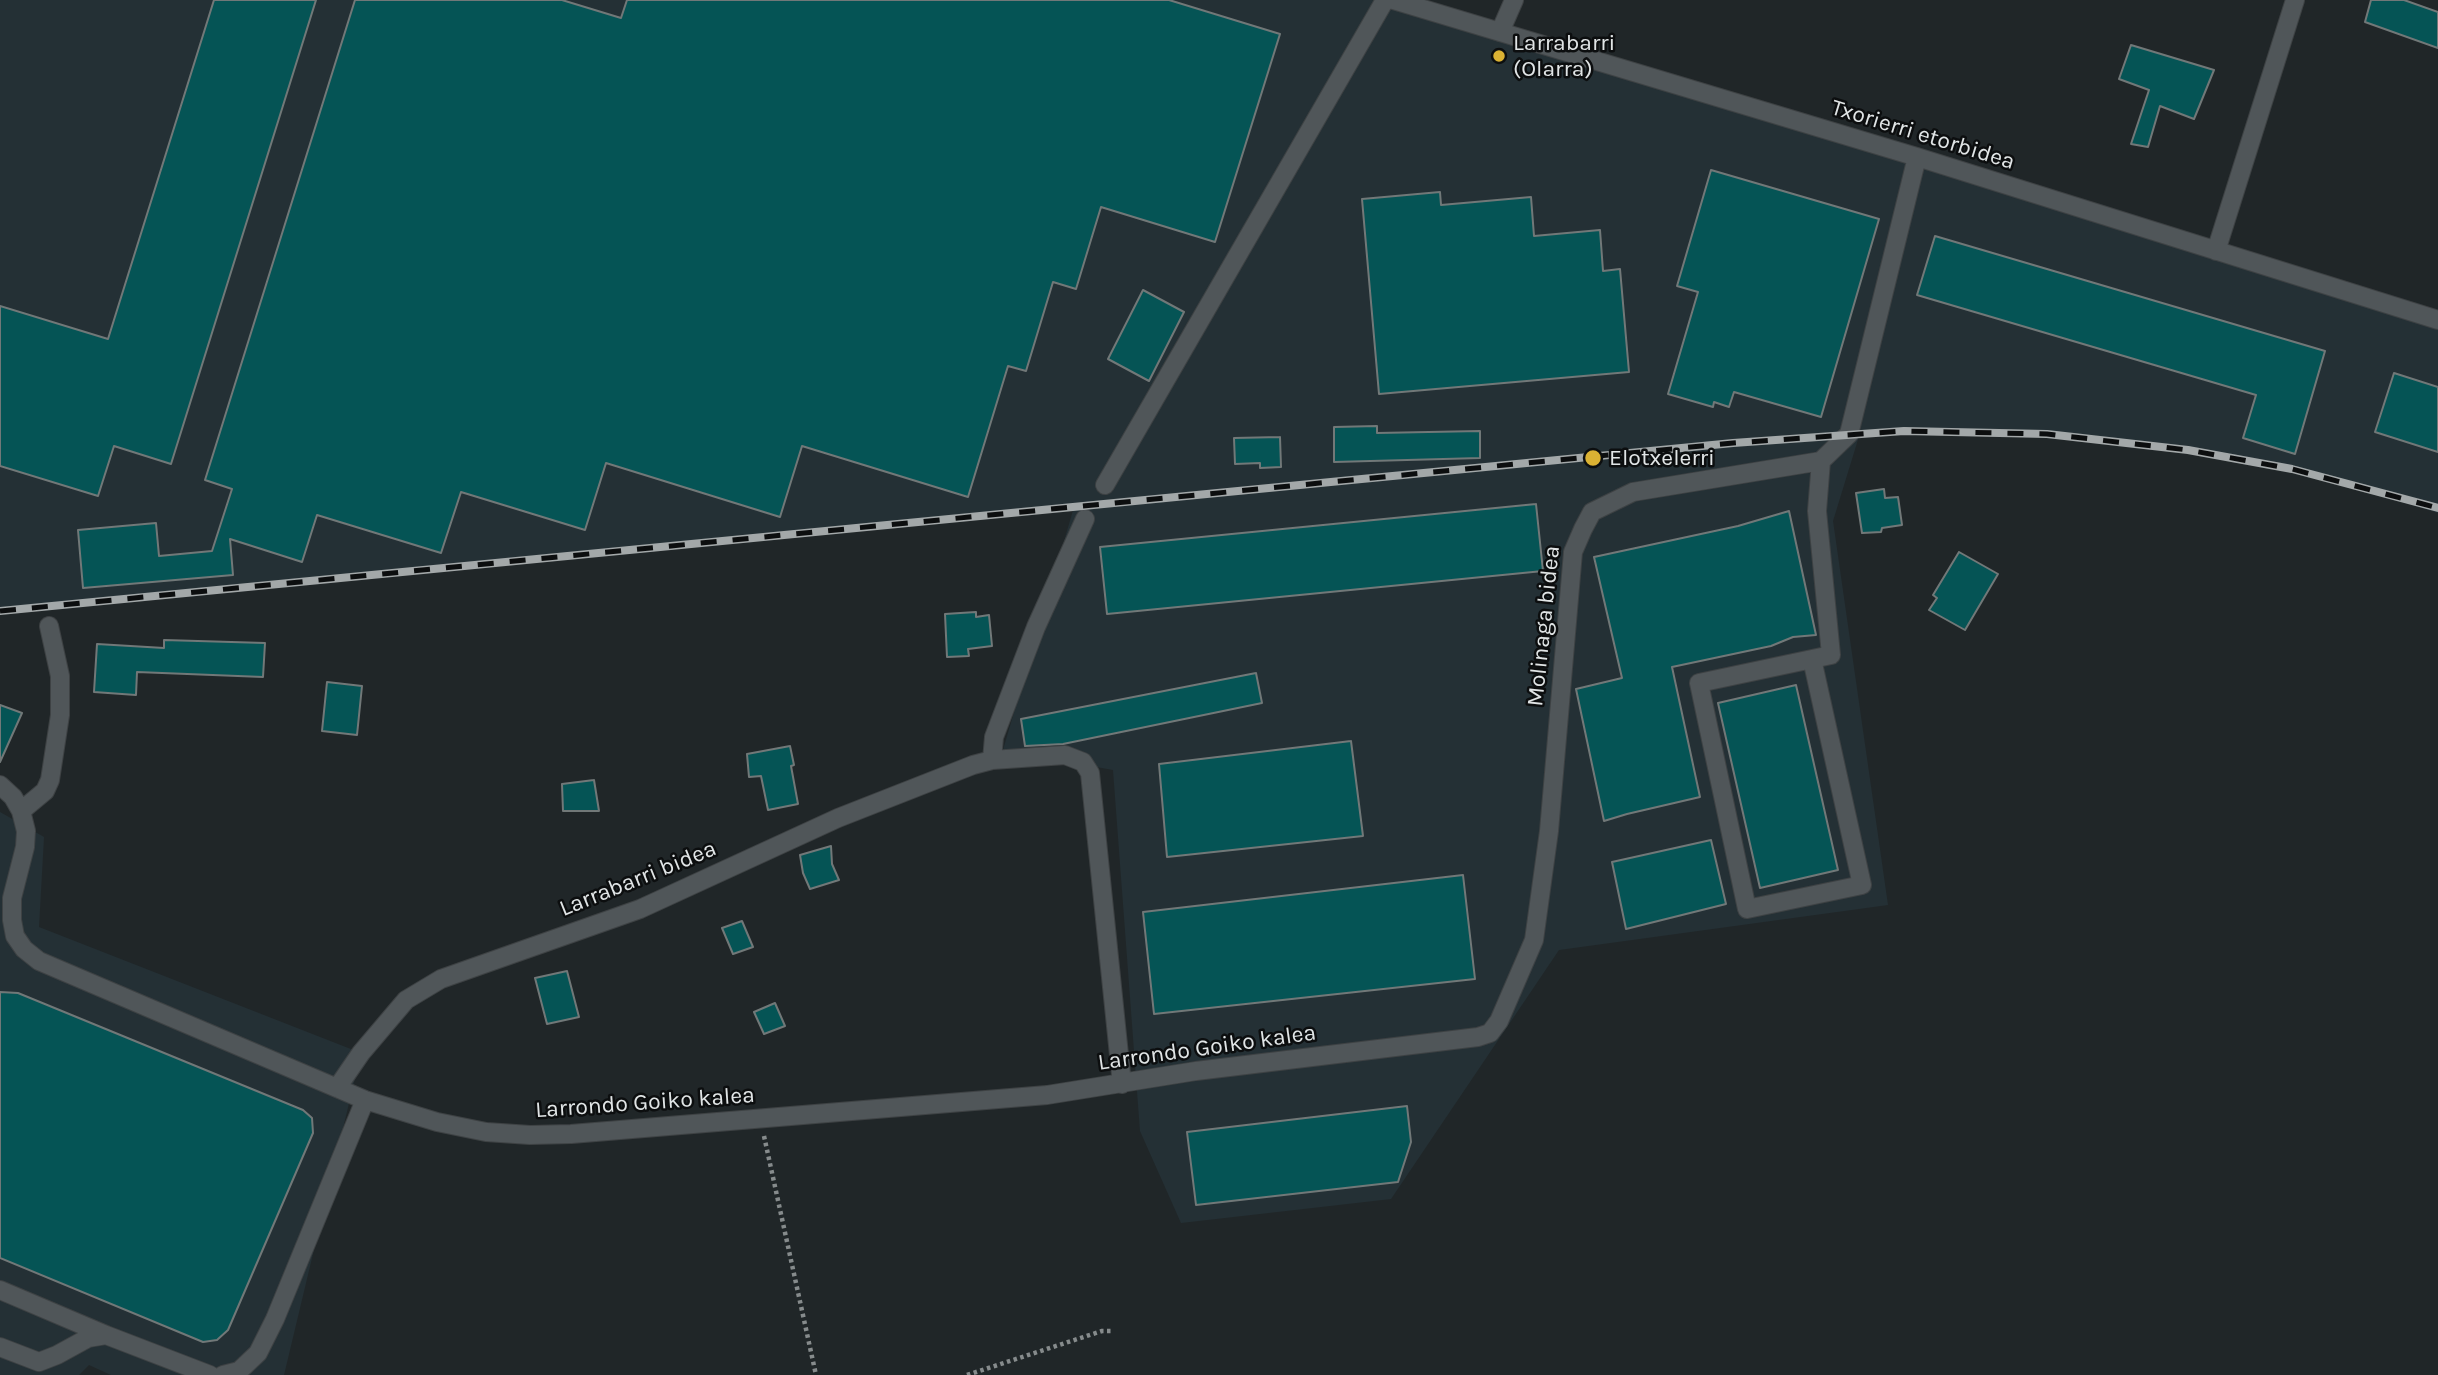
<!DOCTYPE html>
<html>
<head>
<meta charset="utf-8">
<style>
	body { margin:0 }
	canvas { display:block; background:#202628 }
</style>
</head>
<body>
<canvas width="2438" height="1375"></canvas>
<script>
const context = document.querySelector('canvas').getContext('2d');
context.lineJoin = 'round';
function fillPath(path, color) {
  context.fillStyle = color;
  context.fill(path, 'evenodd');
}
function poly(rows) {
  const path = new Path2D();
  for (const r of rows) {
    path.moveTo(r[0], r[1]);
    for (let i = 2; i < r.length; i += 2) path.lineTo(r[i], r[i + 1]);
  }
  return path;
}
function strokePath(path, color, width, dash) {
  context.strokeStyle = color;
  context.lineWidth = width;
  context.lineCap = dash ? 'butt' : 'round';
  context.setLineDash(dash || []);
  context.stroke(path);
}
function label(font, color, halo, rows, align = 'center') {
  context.font = font + ' Karla,sans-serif';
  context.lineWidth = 5;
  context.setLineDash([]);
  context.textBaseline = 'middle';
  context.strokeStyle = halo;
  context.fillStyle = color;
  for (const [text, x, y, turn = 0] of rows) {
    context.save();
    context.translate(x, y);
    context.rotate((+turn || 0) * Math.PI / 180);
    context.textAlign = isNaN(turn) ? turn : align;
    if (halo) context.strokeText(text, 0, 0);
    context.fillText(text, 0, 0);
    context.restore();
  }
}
fillPath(poly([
	[0,0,1393,0,2438,327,2438,513,2279,464,2000,429,1860,433,1833,521,1888,905,1559,950,1391,1199,1181,1223,1140,1131,1113,770,1003,750,1074,507,0,611],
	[0,812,44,837,39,927,361,1053,284,1375,111,1375,89,1365,79,1375,0,1375]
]), '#243035');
const building = poly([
	[214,0,316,0,171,464,114,446,98,496,0,466,0,306,108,339,214,0],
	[355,0,562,0,621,18,627,0,1169,0,1280,34,1215,242,1101,207,1076,289,1053,282,1026,371,1008,366,968,497,802,446,780,517,606,463,585,530,461,492,441,553,317,515,302,562,230,539,233,575,83,588,78,530,156,523,159,556,212,551,232,489,205,480,355,0],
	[2371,0,2404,0,2438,12,2438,48,2365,22,2371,0],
	[2131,45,2214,70,2194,119,2160,106,2148,147,2131,144,2149,90,2119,79,2131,45],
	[1711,170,1879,219,1821,417,1734,392,1729,407,1714,402,1713,407,1668,394,1698,292,1677,286,1711,170],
	[1440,192,1441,205,1531,197,1534,236,1600,230,1603,271,1620,269,1629,372,1379,394,1362,199,1440,192],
	[1935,236,2325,351,2295,454,2243,438,2256,395,1917,295,1935,236],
	[1143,290,1184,312,1149,381,1108,359,1143,290],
	[2394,373,2438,387,2438,452,2375,432,2394,373],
	[1377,426,1377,433,1480,431,1480,458,1334,462,1334,427,1377,426],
	[1280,437,1281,467,1260,468,1260,463,1235,464,1234,438,1280,437],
	[1884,489,1885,498,1898,497,1902,525,1882,528,1881,532,1862,533,1856,493,1884,489],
	[1536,504,1543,571,1107,614,1100,547,1536,504],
	[1789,511,1816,635,1793,637,1771,646,1672,667,1700,797,1627,814,1604,821,1576,689,1622,678,1594,557,1738,526,1789,511],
	[1959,552,1998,574,1965,630,1929,610,1937,598,1933,595,1959,552],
	[976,612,976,617,989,615,992,646,968,649,969,656,947,657,945,614,976,612],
	[164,640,265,643,263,677,137,672,136,695,94,692,97,644,164,648,164,640],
	[1256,673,1262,703,1063,744,1025,746,1021,719,1256,673],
	[327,682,362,686,357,735,322,731,327,682],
	[1796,685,1838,870,1760,888,1718,703,1796,685],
	[0,705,22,713,0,762,0,705],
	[1351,741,1363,836,1167,857,1159,764,1351,741],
	[790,746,794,765,791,766,798,804,768,810,761,776,749,777,747,754,790,746],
	[594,780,599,811,563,811,562,784,594,780],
	[1711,840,1726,904,1626,929,1612,862,1711,840],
	[831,846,832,864,839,880,810,889,803,873,800,855,831,846],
	[1463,875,1475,979,1154,1014,1143,912,1463,875],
	[742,921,753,947,733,954,722,928,742,921],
	[567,971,579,1017,547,1024,535,978,567,971],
	[0,992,18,993,303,1110,312,1118,313,1133,228,1330,217,1340,203,1342,0,1258,0,992],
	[775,1003,785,1026,764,1034,754,1012,775,1003],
	[1407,1106,1411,1142,1398,1182,1196,1205,1187,1132,1407,1106]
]);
fillPath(building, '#055455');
strokePath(building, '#717878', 2);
const minor = poly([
	[1393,0,1917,157,2438,320],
	[1500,32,1514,0],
	[2216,251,2295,0],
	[1105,485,1385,0],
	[1812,659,1862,885,1747,909,1699,683,1831,655,1817,511,1821,461],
	[992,760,994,737,1036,627,1085,519],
	[0,785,13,797,21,811,26,831,25,847,12,898,12,920,15,936,24,949,39,961,365,1100,437,1122,486,1132,530,1135,571,1134,1047,1095,1196,1071,1478,1037,1490,1033,1499,1021,1534,940,1549,831,1573,552,1583,529,1592,512,1633,492,1821,461,1849,434,1917,157],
	[21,811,45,791,50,780,60,715,60,676,49,626],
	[337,1088,361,1053,406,1000,441,979,640,909,838,818,973,765,992,760,1065,755,1083,762,1090,773,1122,1084],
	[0,1290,106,1335],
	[0,1347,39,1362,57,1355,88,1338,106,1335,210,1375],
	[223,1375,239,1371,258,1353,275,1319,365,1100]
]);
strokePath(minor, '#3e4244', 20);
strokePath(poly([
	[764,1136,816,1375],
	[967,1375,1102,1331,1111,1331]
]), '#868b8c', 4.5, [3.5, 3.5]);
strokePath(minor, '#505659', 18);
const rail = poly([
	[0,611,1733,443,1904,431,2047,434,2188,450,2292,469,2438,508]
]);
strokePath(rail, '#a3a8a9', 8);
strokePath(rail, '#0c0e0f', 5, [16]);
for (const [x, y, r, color] of [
	[1499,56,7,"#dbb233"],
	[1593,458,9,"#dbb233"]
]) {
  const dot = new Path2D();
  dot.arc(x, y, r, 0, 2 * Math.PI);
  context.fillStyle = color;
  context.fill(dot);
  strokePath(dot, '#0c0e0f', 2.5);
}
label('23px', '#e1e5e6', '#0c0e0f', [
	["Larrabarri",1513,43],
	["(Olarra)",1513,69],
	["Elotxelerri",1609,458]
], 'left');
label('23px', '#e1e5e6', '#0c0e0f', [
	["Txorierri etorbidea",1923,135,17],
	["Molinaga bidea",1544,626,-84],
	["Larrabarri bidea",638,879,-22],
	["Larrondo Goiko kalea",1207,1048,-8],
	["Larrondo Goiko kalea",645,1103,-4]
]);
</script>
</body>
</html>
